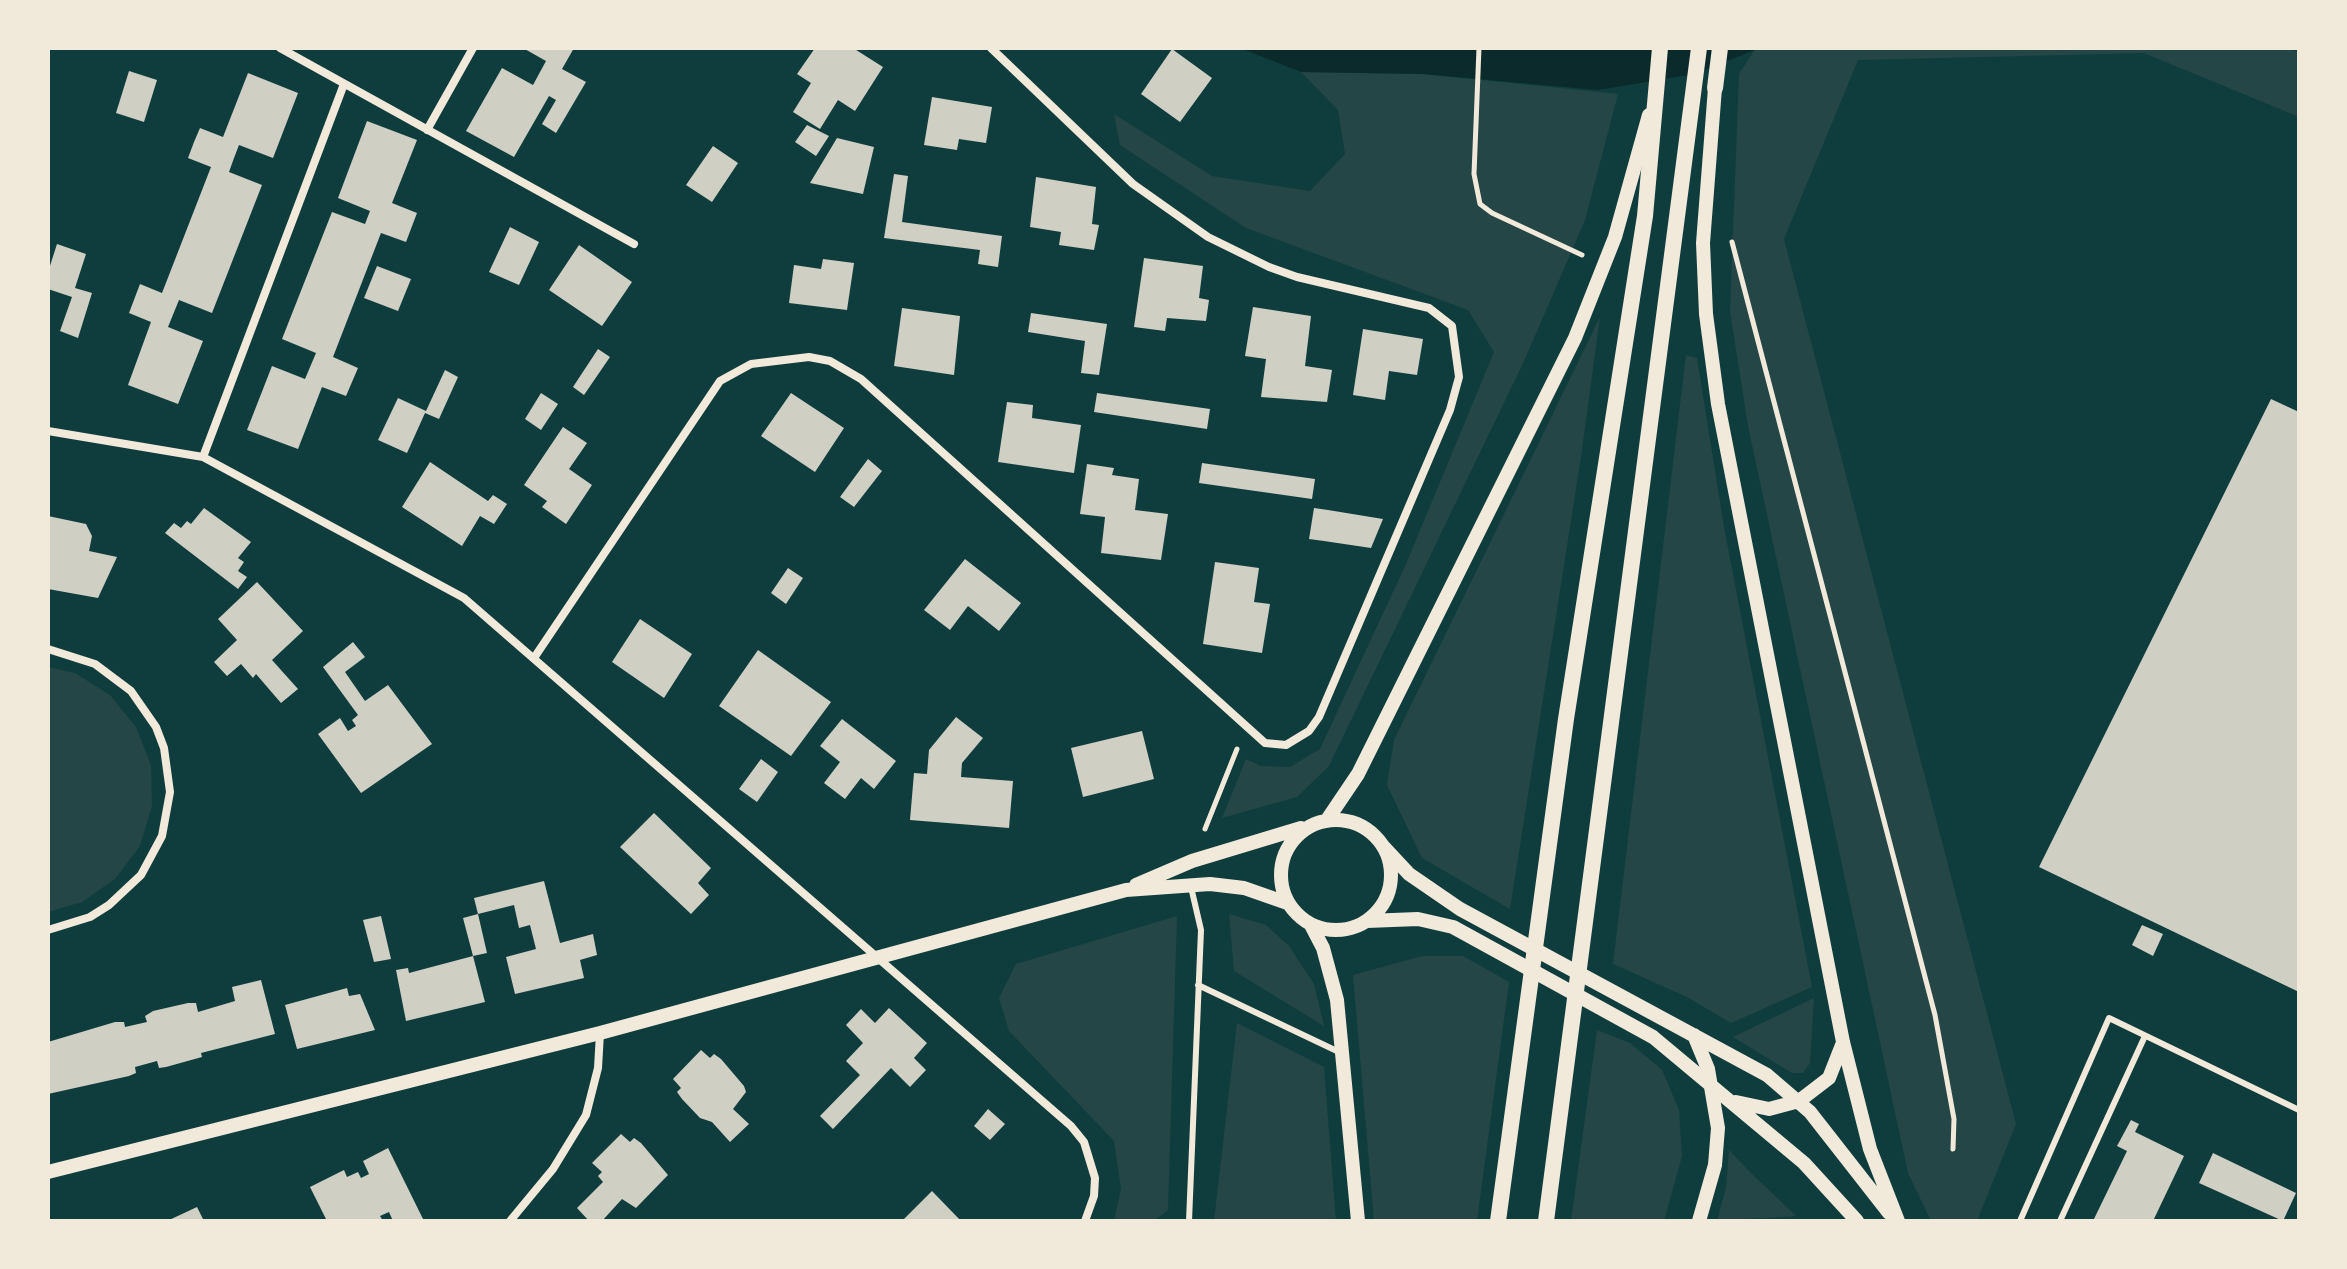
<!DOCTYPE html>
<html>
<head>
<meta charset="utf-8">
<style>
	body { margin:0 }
	#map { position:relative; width:2347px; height:1269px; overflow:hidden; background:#0f3d3e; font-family:"Archivo Narrow",sans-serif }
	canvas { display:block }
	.frame { position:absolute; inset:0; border:50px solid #f1e9da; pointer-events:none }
</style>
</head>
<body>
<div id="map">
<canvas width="2347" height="1269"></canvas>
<div class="frame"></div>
</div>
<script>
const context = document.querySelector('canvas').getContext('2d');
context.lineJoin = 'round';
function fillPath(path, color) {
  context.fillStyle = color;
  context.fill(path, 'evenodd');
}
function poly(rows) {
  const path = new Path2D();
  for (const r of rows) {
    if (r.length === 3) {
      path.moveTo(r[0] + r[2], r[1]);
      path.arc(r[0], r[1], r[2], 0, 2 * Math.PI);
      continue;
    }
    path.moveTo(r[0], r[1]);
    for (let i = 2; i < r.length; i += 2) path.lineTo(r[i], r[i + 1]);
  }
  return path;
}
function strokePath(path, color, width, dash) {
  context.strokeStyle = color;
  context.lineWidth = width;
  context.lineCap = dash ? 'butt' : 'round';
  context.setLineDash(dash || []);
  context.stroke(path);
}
fillPath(poly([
	[1760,48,2284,48,2299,52,2299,117,2144,53,1858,60,1784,239,2016,1124,1977,1221,1931,1221,1908,1173,1748,426,1730,311,1739,74,1754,51],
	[1301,72,1423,74,1618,94,1585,220,1525,359,1329,766,1297,797,1222,818,1246,759,1261,766,1290,767,1320,749,1406,564,1494,352,1468,310,1246,228,1120,145,1114,114,1212,176,1310,191,1345,154,1338,110],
	[1600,317,1581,457,1510,909,1422,858,1387,785,1394,740],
	[1686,355,1697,358,1724,527,1812,987,1731,1023,1687,997,1613,964],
	[48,667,75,673,110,695,136,727,151,765,152,806,140,846,115,879,82,902,48,912],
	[1229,914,1266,925,1289,946,1314,984,1324,1026,1234,971],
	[1177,916,1168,1210,1154,1221,1114,1221,1121,1189,1114,1141,1009,1031,999,998,1016,964],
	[1422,956,1463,956,1509,982,1477,1221,1374,1221,1353,975],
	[1814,998,1810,1063,1803,1073,1792,1073,1733,1037],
	[1237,1023,1324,1067,1336,1221,1214,1221],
	[1597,1030,1630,1043,1662,1070,1679,1110,1682,1156,1664,1221,1571,1221],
	[1729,1150,1749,1171,1796,1216,1717,1221,1726,1187]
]), '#244646');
fillPath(poly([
	[1240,48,1760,48,1694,74,1598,90,1423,74,1301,72]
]), '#0a2a2b');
fillPath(poly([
	[523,48,574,48,562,69,586,82,556,133,542,124,556,100,549,96,514,157,466,131,502,68,533,85,546,61],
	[815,48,853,48,883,67,855,111,838,100,820,129,793,112,811,83,797,74],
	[1172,49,1212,78,1180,122,1141,94],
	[129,71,157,80,144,122,116,113],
	[248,73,298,93,273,158,239,145,234,158,229,172,262,185,212,313,179,300,168,327,203,341,178,404,128,385,151,322,129,313,140,284,162,293,211,167,188,158,194,142,200,128,223,137],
	[932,97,992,107,986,143,959,139,957,150,924,145],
	[367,121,417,140,392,203,417,213,406,242,381,233,333,357,358,368,346,396,322,387,298,449,247,430,272,366,305,379,316,353,282,339,332,212,365,224,370,211,338,198],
	[807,125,829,136,816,156,795,142],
	[837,138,874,147,863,194,810,183],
	[713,146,738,163,712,202,686,185],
	[894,174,908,176,902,222,1002,236,998,267,978,264,980,250,884,238],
	[1036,177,1096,187,1092,224,1099,225,1094,250,1059,245,1061,232,1030,227],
	[510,227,539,242,519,285,489,272],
	[57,244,86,254,75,288,92,293,78,338,60,331,72,297,48,289,48,272],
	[579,245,632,282,602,326,549,290],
	[1144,258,1203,266,1199,298,1209,300,1206,321,1167,318,1165,331,1134,327],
	[823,259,854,263,847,310,789,303,794,265,821,269],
	[377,266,411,279,398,311,364,298],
	[1253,307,1311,316,1305,366,1332,370,1327,402,1261,397,1266,359,1245,356],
	[902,308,960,316,954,375,894,366],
	[1031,313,1107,324,1099,375,1081,373,1085,341,1028,332],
	[1363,329,1423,339,1417,375,1389,371,1385,400,1353,395],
	[598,349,610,357,584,395,573,387],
	[445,370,458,377,439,419,425,413,407,453,378,440,398,398,426,411],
	[541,393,558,404,541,430,525,419],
	[791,393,844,428,815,472,761,436],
	[1097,393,1210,409,1207,429,1094,412],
	[2271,399,2299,412,2299,992,2039,867],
	[1007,402,1033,405,1032,418,1081,425,1074,473,998,462],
	[563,427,587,443,569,469,592,485,566,524,542,507,547,501,524,485],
	[868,459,882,471,854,507,840,497],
	[430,462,488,501,493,495,507,504,494,524,480,516,462,546,402,507],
	[1202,463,1315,479,1312,499,1199,483],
	[1087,464,1114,468,1112,475,1139,479,1135,510,1168,514,1161,560,1101,553,1105,517,1080,514],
	[204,508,251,542,238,558,244,562,238,571,247,577,238,589,165,533,174,523,181,528,187,521,191,524],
	[1314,508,1328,510,1383,519,1371,548,1324,541,1309,539],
	[48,516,86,524,92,536,89,551,117,557,98,598,48,589],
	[965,559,1021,603,999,631,968,606,950,630,924,610],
	[1215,562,1259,568,1254,602,1270,604,1262,653,1203,644],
	[788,568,803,578,786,604,771,593],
	[257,582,303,631,272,660,298,689,281,703,256,674,253,678,241,664,227,676,214,662,237,640,218,619],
	[640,619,692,654,664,698,612,662],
	[353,642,365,657,345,672,365,701,388,685,432,744,361,793,318,734,340,718,348,731,356,726,352,720,358,715,323,667],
	[758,650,831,702,791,756,719,706],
	[956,717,983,738,962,763,961,777,1013,781,1009,828,910,820,914,773,927,774,929,750],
	[842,719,896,761,874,789,861,778,845,799,824,783,840,762,820,746],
	[1142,731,1154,779,1083,797,1071,748],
	[761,759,778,772,757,802,739,789],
	[654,813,711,868,698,883,709,895,691,914,620,847],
	[544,881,560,943,593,934,597,955,580,960,584,978,515,994,506,957,536,949,530,925,519,928,514,905,478,914,474,898],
	[478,914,487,953,473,956,463,918],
	[381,916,391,959,374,962,363,920],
	[2142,925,2163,934,2153,956,2132,945],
	[473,956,485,1002,406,1021,396,970,408,968,409,973],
	[261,980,275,1034,201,1053,202,1057,166,1067,159,1068,157,1061,135,1067,136,1073,129,1076,48,1094,48,1042,115,1022,124,1022,125,1027,147,1022,145,1016,153,1011,188,1003,196,1003,198,1012,235,1001,232,987],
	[347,988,349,996,360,994,375,1030,297,1049,285,1005],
	[889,1008,927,1043,914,1058,926,1070,910,1087,891,1068,833,1129,820,1116,860,1075,846,1061,863,1043,846,1025,861,1009,875,1023],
	[701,1050,710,1058,714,1054,721,1059,744,1086,746,1092,733,1109,749,1124,730,1142,712,1122,700,1118,682,1099,677,1092,681,1088,673,1079],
	[988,1109,1005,1124,990,1140,974,1126],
	[2131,1120,2139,1124,2135,1132,2184,1156,2153,1221,2093,1221,2127,1151,2117,1146],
	[621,1134,630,1142,634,1138,641,1143,668,1175,636,1208,622,1199,602,1221,589,1221,577,1208,603,1182,598,1176,602,1172,592,1163],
	[388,1148,424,1221,393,1221,389,1212,380,1216,383,1221,327,1221,310,1187,344,1170,347,1177,358,1172,361,1178,369,1174,363,1161],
	[2213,1153,2296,1193,2283,1221,2199,1183],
	[932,1191,961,1221,902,1221],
	[197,1207,204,1221,167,1221]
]), '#cfcfc3');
strokePath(poly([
	[1479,48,1474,174,1480,204,1492,213,1582,255],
	[1732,242,1935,1015,1954,1119,1953,1149],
	[1205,829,1237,749]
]), '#f1e9da', 5);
strokePath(poly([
	[1198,985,1339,1052],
	[1189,1221,1201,930,1191,887],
	[2020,1221,2109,1018,2299,1110],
	[2060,1221,2145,1036]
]), '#f1e9da', 6);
strokePath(poly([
	[280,48,634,244],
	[427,130,473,48],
	[48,431,203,457,464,598,1071,1126,1084,1142,1095,1178,1094,1196,1085,1221],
	[203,457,344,84],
	[48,649,95,664,131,691,156,727,164,748,170,792,162,836,141,875,109,905,90,917,48,930],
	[534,658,720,381,751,364,809,357,830,361,861,379,1265,743,1286,745,1309,731,1319,717,1450,410,1459,377,1452,326,1429,308,1297,277,1269,267,1208,237,1133,184,991,48],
	[510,1221,553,1169,586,1115,598,1068,600,1033]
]), '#f1e9da', 8);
strokePath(poly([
	[1715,88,1703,243,1706,314,1718,404,1843,1042,1870,1149,1898,1221],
	[1336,875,55],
	[1327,820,1358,774,1575,338,1615,237,1649,115],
	[1382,845,1409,874,1460,909,1767,1075,1810,1112,1889,1213],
	[1136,885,1192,861,1301,828],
	[1367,921,1418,919,1453,927,1653,1037,1804,1163,1857,1221],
	[1311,925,1323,948,1337,1000,1358,1221],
	[1694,1035,1708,1069,1718,1128,1715,1165,1699,1221],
	[1736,1102,1769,1109,1799,1101,1829,1078,1842,1045],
	[48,1172,600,1033,1126,890,1210,884,1244,888,1287,903]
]), '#f1e9da', 14);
strokePath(poly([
	[1715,88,1720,48],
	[1498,1221,1566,719,1645,216,1660,48],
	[1546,1221,1699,48]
]), '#f1e9da', 16);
</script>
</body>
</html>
